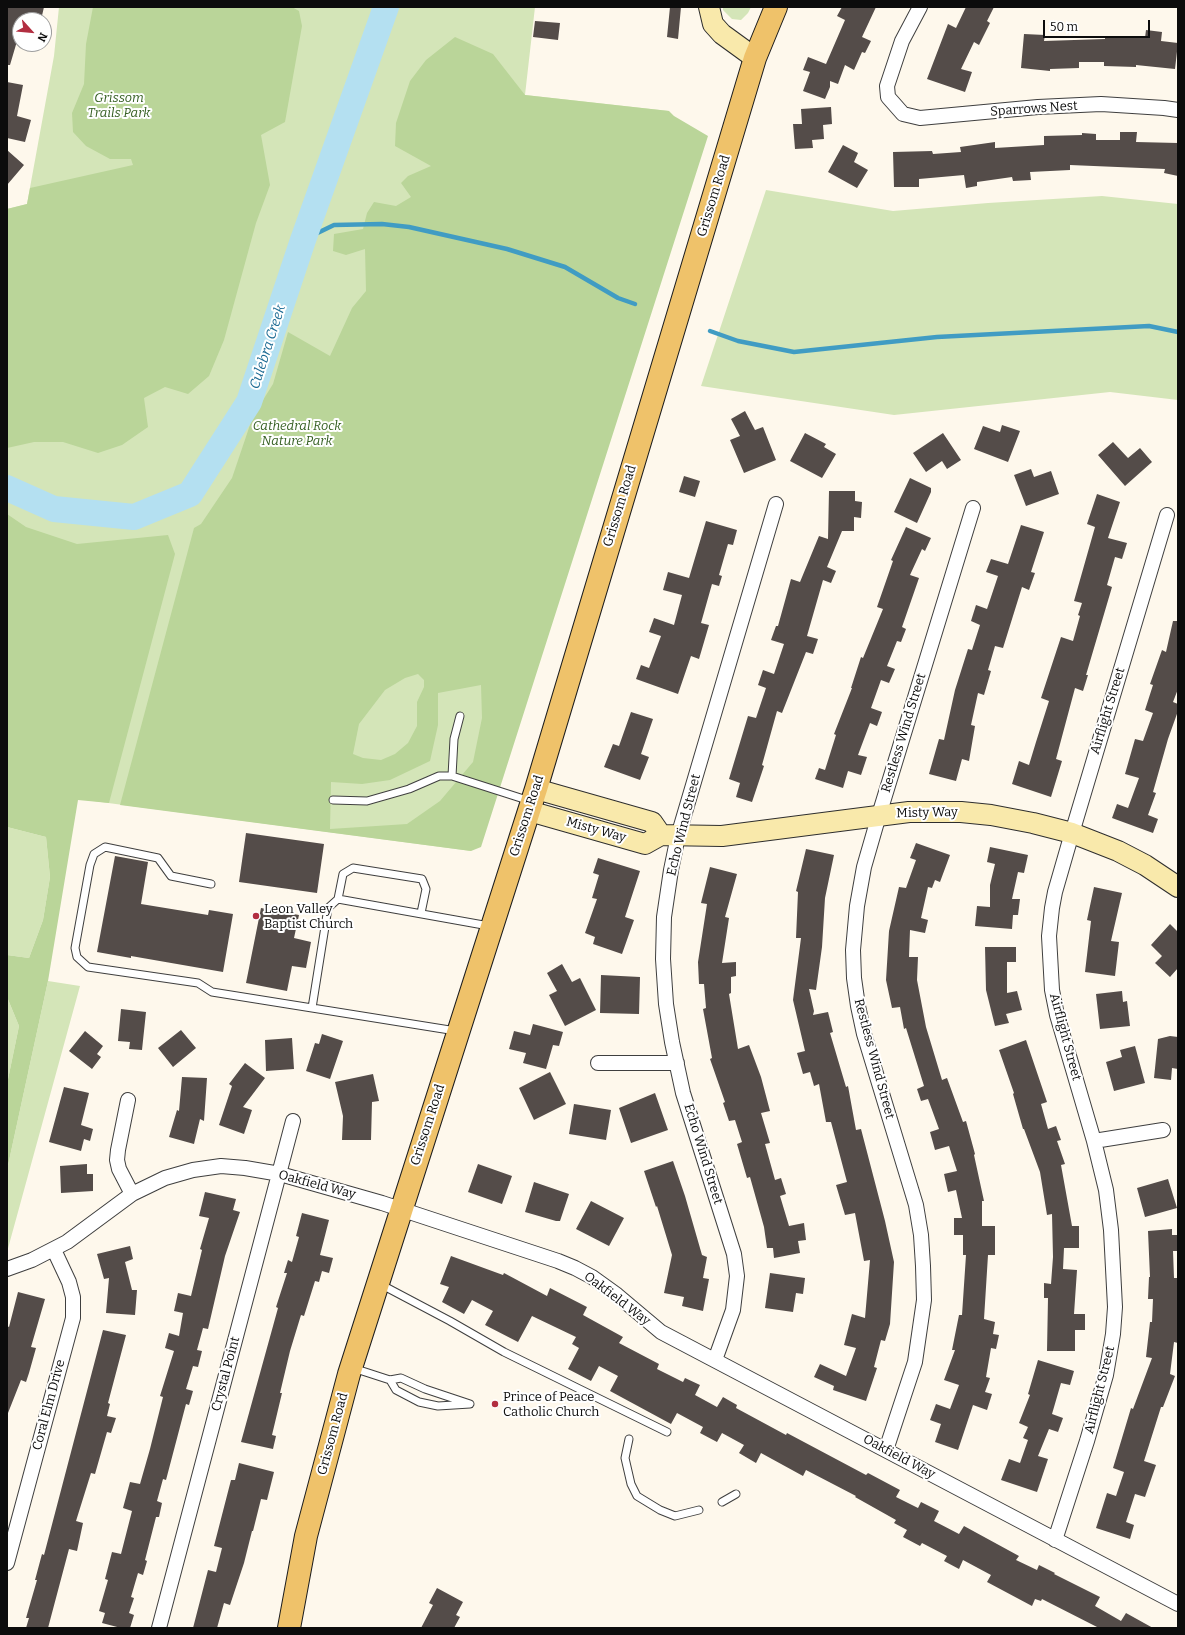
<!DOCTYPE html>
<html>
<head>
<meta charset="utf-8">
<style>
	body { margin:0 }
	#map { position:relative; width:1185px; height:1635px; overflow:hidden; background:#fef8ec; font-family:Bitter,serif }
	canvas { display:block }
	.frame { position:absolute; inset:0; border:8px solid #0c0c0c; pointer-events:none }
	.north { position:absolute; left:12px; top:12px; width:40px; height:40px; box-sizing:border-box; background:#fff; border:1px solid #9e9e9e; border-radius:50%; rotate:117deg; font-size:11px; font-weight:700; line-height:16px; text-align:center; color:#0c0c0c }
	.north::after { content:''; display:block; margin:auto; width:14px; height:18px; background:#b22e41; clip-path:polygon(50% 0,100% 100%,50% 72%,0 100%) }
	.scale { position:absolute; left:1043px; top:20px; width:107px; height:18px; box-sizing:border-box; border:2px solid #0c0c0c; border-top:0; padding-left:5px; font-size:12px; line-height:14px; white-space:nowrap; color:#0c0c0c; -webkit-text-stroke:3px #fff; paint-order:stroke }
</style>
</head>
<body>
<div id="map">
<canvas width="1185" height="1635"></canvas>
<div class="frame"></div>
<div class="north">N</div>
<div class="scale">50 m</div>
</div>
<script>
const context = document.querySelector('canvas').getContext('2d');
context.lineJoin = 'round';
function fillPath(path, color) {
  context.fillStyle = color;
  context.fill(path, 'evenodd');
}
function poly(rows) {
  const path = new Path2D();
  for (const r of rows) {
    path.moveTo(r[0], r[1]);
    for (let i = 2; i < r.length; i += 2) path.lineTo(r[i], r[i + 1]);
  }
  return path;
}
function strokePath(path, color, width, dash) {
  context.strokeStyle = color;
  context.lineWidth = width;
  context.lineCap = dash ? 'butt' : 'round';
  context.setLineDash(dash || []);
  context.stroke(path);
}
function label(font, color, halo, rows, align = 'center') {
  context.font = font + ' Bitter,serif';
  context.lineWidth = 4;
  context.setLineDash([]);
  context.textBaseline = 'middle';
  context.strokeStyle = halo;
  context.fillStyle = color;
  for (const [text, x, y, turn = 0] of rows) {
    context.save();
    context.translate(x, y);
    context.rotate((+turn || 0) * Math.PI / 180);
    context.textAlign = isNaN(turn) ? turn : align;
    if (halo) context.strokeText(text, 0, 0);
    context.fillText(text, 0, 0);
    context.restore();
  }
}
fillPath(poly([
	[59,7,535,7,525,95,669,111,471,851,78,799,7,726,7,209,27,204,54,56],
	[723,7,751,7,748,13,741,20,732,19,723,10],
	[766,190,893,211,988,203,1102,196,1178,204,1178,400,1110,392,894,415,701,386],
	[7,827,46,837,50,877,43,920,29,958,7,955],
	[48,981,80,986,7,1252,7,1170],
	[7,997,19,1026,7,1084]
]), '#d4e5b8');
fillPath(poly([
	[93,7,292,7,299,11,302,26,285,122,261,135,270,185,256,223,224,340,209,376,188,394,165,387,144,398,148,427,122,445,98,453,63,442,34,442,7,448,7,209,27,204,30,188,133,165,131,159,110,159,86,146,73,132,72,113,84,84,86,44],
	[455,37,493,54,525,95,669,111,674,116,708,136,481,847,471,851,120,805,194,528,201,524,232,478,253,416,273,384,288,332,330,356,352,308,366,291,365,249,346,255,333,251,334,234,363,229,367,213,374,202,396,206,411,197,401,183,408,176,431,166,395,146,396,123,410,81,426,60],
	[418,674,424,680,424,687,417,702,417,726,408,743,395,754,381,760,363,758,353,754,359,724,385,690,405,678],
	[481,685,482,718,473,762,440,801,407,824,330,829,331,782,362,784,390,780,430,761,438,725,438,693],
	[7,514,26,527,77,544,168,535,175,554,109,803,78,800,48,981,7,1170,7,1084,19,1026,7,997,7,955,29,958,43,920,50,877,46,837,7,827]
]), '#bad599');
strokePath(poly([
	[303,240,334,225,382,224,409,227,507,249,565,267,618,298,635,304],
	[710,331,738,341,794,352,937,337,1149,326,1178,332]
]), '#409cc3', 4.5);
strokePath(poly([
	[7,488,54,509,134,517,190,494,249,402,303,240,386,7]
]), '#b4e0f1', 26);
fillPath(poly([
	[7,7,44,7,41,20,20,20,20,31,10,65,7,65],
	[670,7,681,7,678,39,667,37],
	[842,7,876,7,862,37,871,41,865,53,862,52,854,70,845,65,838,84,830,81,830,87,825,99,803,91,810,72,803,70,808,57,826,64,845,20,837,16],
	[966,7,994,7,987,21,990,23,979,45,974,42,961,69,972,72,965,92,927,79,948,24,956,28],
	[535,21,560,23,558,40,533,37],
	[1146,30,1162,32,1161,41,1178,43,1175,69,1136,65,1136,67,1104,66,1104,62,1079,62,1079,68,1050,69,1050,71,1021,68,1024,34,1045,35,1044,41,1105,39,1105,37,1145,38],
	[7,82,23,85,17,116,31,120,25,142,7,138],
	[831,107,832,124,823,125,824,139,812,140,813,148,795,149,793,124,802,124,801,109],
	[1120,132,1137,132,1136,142,1178,143,1178,176,1164,173,1165,169,1070,165,1070,170,1030,172,1031,180,1013,181,1012,177,977,182,977,186,966,188,964,175,919,179,919,187,894,187,893,152,932,151,933,154,961,152,960,147,995,142,995,148,1044,145,1044,136,1082,135,1082,133,1096,134,1096,140,1120,140],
	[843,145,858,153,854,162,868,170,857,188,828,172],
	[7,150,24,165,7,185],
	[745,411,755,430,763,427,776,460,744,473,730,440,740,436,731,419],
	[1002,425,1020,431,1008,462,974,449,983,426,1000,432],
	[805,433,826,444,824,447,836,454,822,478,790,461],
	[943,433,961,460,947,469,942,461,926,472,913,453],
	[1113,442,1128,458,1140,448,1152,462,1125,486,1098,455],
	[1031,469,1034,477,1051,471,1059,494,1026,506,1014,475],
	[684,476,700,481,695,497,679,492],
	[910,478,931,488,931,492,917,523,894,512],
	[829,491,855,491,855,501,862,502,861,518,854,517,854,531,842,531,827,567,836,571,831,583,823,580,807,636,818,639,813,654,806,652,782,713,777,711,762,765,764,766,752,802,736,797,740,783,729,779,748,716,756,718,766,688,758,685,763,670,774,674,784,644,771,640,776,626,778,626,791,579,800,582,819,536,828,539],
	[1097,494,1120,502,1108,538,1127,543,1122,559,1115,557,1107,585,1112,587,1086,675,1088,675,1083,691,1075,688,1056,759,1062,761,1051,797,1012,784,1019,761,1029,765,1036,742,1049,701,1041,698,1061,637,1073,641,1080,616,1078,615,1082,603,1074,601,1095,527,1087,524],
	[706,521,737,530,733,545,728,544,719,575,722,576,719,586,712,584,701,623,709,625,699,659,691,656,678,694,636,679,641,665,649,668,661,636,649,632,654,618,674,625,682,595,663,590,668,572,689,578],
	[1021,525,1044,532,1031,572,1035,573,1029,590,1022,587,1003,648,995,646,988,670,991,671,984,695,978,693,971,725,975,726,969,761,962,759,956,781,929,774,939,739,944,740,955,690,968,649,972,650,980,625,971,621,976,605,987,609,998,576,986,572,991,559,1008,564],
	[906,527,931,538,925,551,922,549,910,575,919,578,902,627,906,629,901,642,897,641,887,666,895,669,889,683,881,680,871,708,882,712,877,726,870,723,858,755,867,757,861,775,848,771,843,788,815,779,819,768,825,770,836,735,834,734,852,688,851,688,861,657,863,658,883,609,877,607,893,561,891,560],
	[1173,621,1178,621,1178,689,1173,702,1178,704,1178,711,1168,739,1153,792,1156,793,1148,815,1158,819,1153,833,1112,818,1117,804,1128,808,1139,778,1125,774,1135,739,1143,741,1153,713,1145,710,1153,685,1150,684,1162,650,1166,652],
	[631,712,653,719,641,754,649,757,640,780,604,767,613,744,619,746],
	[246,833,324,844,317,893,239,882],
	[916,843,950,855,940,882,935,880,932,888,928,887,921,918,928,920,925,933,910,930,909,957,918,957,917,980,926,1027,942,1080,947,1078,963,1122,966,1121,975,1154,974,1155,984,1201,982,1201,982,1226,995,1226,995,1255,988,1255,984,1319,995,1322,993,1334,999,1335,996,1349,991,1348,986,1377,990,1378,985,1392,992,1394,987,1410,973,1405,958,1450,935,1442,941,1424,930,1420,936,1404,950,1409,959,1385,944,1380,955,1350,952,1350,959,1315,962,1315,966,1255,963,1255,963,1235,954,1235,954,1218,962,1218,956,1190,948,1192,944,1174,957,1171,949,1146,935,1150,930,1132,939,1129,928,1099,921,1101,917,1089,924,1086,906,1028,904,1029,900,1007,892,1008,886,980,889,931,899,887,906,888,916,860,910,858],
	[990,847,1028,855,1024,873,1018,872,1012,899,1020,899,1018,915,1013,915,1012,929,975,926,977,906,990,907,990,885,995,864,987,862],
	[806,849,834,855,825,898,822,947,816,990,809,989,814,1011,813,1015,828,1012,833,1032,830,1033,846,1087,848,1086,856,1130,861,1129,885,1221,894,1262,890,1324,885,1341,881,1340,874,1367,877,1368,866,1401,833,1390,834,1386,814,1377,820,1364,846,1376,856,1348,844,1345,852,1314,865,1318,870,1260,864,1261,855,1213,845,1215,836,1185,847,1182,831,1122,826,1122,819,1084,814,1086,810,1072,803,1074,797,1053,805,1051,793,1000,801,938,796,938,798,892,796,891],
	[115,856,148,862,141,904,208,915,209,910,233,914,223,972,131,956,131,958,97,952],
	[598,858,640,871,625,917,634,920,622,954,593,944,595,937,585,933,597,899,592,898,599,875,593,873],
	[710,867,737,874,725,917,729,918,722,963,736,962,736,976,731,977,731,993,729,994,738,1049,749,1045,761,1077,770,1111,761,1113,770,1143,765,1144,775,1180,781,1178,786,1194,780,1196,789,1226,804,1223,806,1240,798,1241,800,1253,774,1258,773,1248,767,1248,764,1227,750,1177,747,1178,737,1144,742,1142,735,1120,729,1121,723,1103,725,1102,710,1059,712,1058,703,1009,706,1008,704,984,699,984,698,962,707,904,701,903],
	[1094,887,1122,893,1111,941,1119,942,1115,976,1085,972,1091,921,1087,920],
	[261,908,299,915,294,938,311,942,306,968,292,966,287,991,246,983],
	[1170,924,1178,932,1178,968,1170,977,1155,963,1162,956,1151,945],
	[985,947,1016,947,1016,962,1007,962,1007,993,1017,991,1022,1010,1006,1014,1009,1023,995,1026,986,990],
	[562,964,572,982,580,978,596,1010,565,1026,549,995,557,991,547,973],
	[601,975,640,977,639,1014,600,1013],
	[1122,991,1123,1002,1127,1001,1130,1026,1100,1029,1096,994],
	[121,1009,146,1012,142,1050,129,1049,130,1042,118,1041],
	[533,1024,563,1032,559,1046,553,1045,546,1069,523,1063,526,1053,509,1049,514,1031,530,1035],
	[181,1030,196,1048,173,1067,158,1048],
	[85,1031,103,1046,97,1054,101,1057,92,1069,69,1051],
	[322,1034,343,1041,330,1079,306,1071,315,1043,319,1044],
	[1170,1036,1178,1037,1178,1069,1172,1068,1171,1080,1154,1078,1158,1039],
	[292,1038,294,1069,266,1071,265,1040],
	[1026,1040,1047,1102,1041,1104,1048,1129,1056,1126,1061,1140,1057,1141,1065,1164,1061,1165,1072,1226,1079,1226,1079,1248,1064,1248,1063,1269,1077,1270,1074,1314,1085,1314,1085,1330,1075,1330,1075,1351,1047,1351,1048,1298,1044,1298,1044,1283,1051,1284,1053,1257,1052,1214,1047,1215,1040,1172,1024,1129,1023,1129,1013,1094,1014,1093,999,1050],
	[1135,1046,1145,1083,1114,1091,1106,1062,1122,1057,1120,1050],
	[245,1063,265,1078,243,1107,252,1110,244,1134,219,1125,232,1086,229,1084],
	[550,1072,566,1104,534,1120,519,1088],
	[373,1074,379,1101,372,1102,371,1140,342,1140,343,1116,335,1082],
	[182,1077,207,1078,204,1121,200,1119,194,1144,169,1137,177,1110,179,1111],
	[64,1087,89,1093,81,1125,93,1129,90,1141,84,1139,81,1151,49,1142],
	[655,1093,668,1130,631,1143,619,1108],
	[574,1104,611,1110,606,1140,569,1134],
	[673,1161,685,1196,702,1255,707,1257,703,1278,709,1279,703,1311,682,1306,684,1297,664,1293,672,1255,657,1206,656,1207,644,1171],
	[87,1164,87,1174,93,1174,93,1191,61,1193,60,1166],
	[478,1164,512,1176,502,1204,468,1192],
	[1168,1179,1177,1208,1145,1217,1137,1188],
	[534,1182,569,1194,560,1221,556,1221,525,1212],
	[205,1192,236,1199,233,1210,240,1212,225,1256,208,1329,203,1328,197,1350,202,1351,198,1367,193,1366,186,1389,193,1391,189,1405,186,1404,166,1480,163,1479,157,1501,162,1503,159,1517,156,1517,145,1560,147,1561,143,1575,138,1573,131,1597,134,1598,129,1613,134,1615,130,1628,121,1628,102,1623,105,1613,99,1611,108,1580,105,1579,112,1552,121,1554,132,1511,123,1508,130,1482,140,1484,150,1449,163,1397,160,1396,174,1351,165,1348,169,1333,179,1336,183,1313,174,1311,178,1293,191,1296,202,1250,200,1249,209,1218,199,1216],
	[591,1201,624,1218,609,1246,576,1229],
	[302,1213,329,1220,320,1255,333,1258,329,1273,322,1271,319,1282,315,1281,304,1316,301,1315,290,1351,280,1393,282,1393,272,1435,276,1436,273,1449,241,1442,278,1308,276,1307,287,1273,284,1273,288,1260,292,1262,299,1237,296,1236],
	[1172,1229,1172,1235,1178,1235,1178,1251,1173,1251,1174,1278,1178,1278,1178,1343,1174,1342,1170,1374,1175,1376,1163,1407,1161,1407,1144,1461,1156,1465,1145,1497,1135,1494,1126,1522,1134,1525,1130,1539,1096,1528,1107,1493,1116,1496,1124,1472,1113,1468,1131,1408,1133,1409,1152,1358,1146,1357,1150,1322,1152,1322,1153,1299,1148,1299,1149,1277,1150,1277,1148,1231],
	[130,1246,133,1259,125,1262,132,1290,137,1290,135,1315,106,1313,109,1278,104,1279,97,1254],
	[451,1256,503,1275,504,1273,547,1296,550,1288,587,1307,583,1315,623,1337,619,1343,659,1364,657,1369,683,1382,685,1378,700,1385,695,1395,717,1407,723,1397,737,1405,736,1408,786,1435,787,1433,866,1475,868,1473,900,1490,896,1497,918,1508,921,1502,939,1511,934,1521,959,1534,964,1526,1019,1556,1016,1560,1037,1570,1039,1565,1055,1573,1054,1574,1100,1597,1095,1606,1121,1621,1126,1613,1153,1628,1099,1628,1042,1599,1041,1601,1035,1599,1032,1606,987,1582,991,1575,963,1560,959,1569,944,1561,947,1556,922,1543,920,1546,903,1537,907,1530,894,1523,896,1520,855,1497,856,1496,806,1470,803,1476,761,1453,756,1463,739,1453,744,1445,722,1433,717,1442,700,1433,703,1427,677,1413,671,1424,610,1391,618,1376,599,1366,591,1381,568,1369,579,1348,572,1344,576,1337,532,1316,518,1342,485,1325,493,1311,472,1300,464,1314,442,1302,449,1287,440,1284],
	[770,1273,805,1278,803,1294,796,1293,793,1312,765,1308],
	[18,1292,45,1299,31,1347,36,1348,29,1373,26,1382,21,1380,8,1413,7,1326,9,1327],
	[103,1330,126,1335,108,1403,110,1404,107,1416,116,1418,111,1433,107,1432,95,1474,91,1473,76,1521,83,1523,77,1551,69,1549,48,1628,26,1628,29,1618,26,1618,37,1580,35,1580,42,1554,44,1555],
	[1038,1360,1074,1371,1070,1385,1061,1383,1052,1414,1063,1418,1058,1432,1049,1429,1038,1456,1048,1459,1037,1492,1001,1480,1009,1459,1020,1463,1028,1440,1023,1438,1028,1427,1019,1423,1030,1395,1028,1394],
	[239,1463,274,1472,267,1500,261,1499,253,1531,252,1531,244,1563,230,1605,224,1603,217,1628,193,1628,208,1570,216,1572,222,1548,214,1546,231,1480,235,1480],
	[437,1588,463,1602,456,1615,460,1617,454,1628,421,1628,433,1605,429,1603]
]), '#544c49');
const lane = poly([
	[452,776,454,739,460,716],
	[333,800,367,801,409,789,439,776,452,776,530,801],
	[211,884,171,876,158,858,105,847,94,854,90,865,75,948,77,957,88,967,198,983,212,992,456,1031],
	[338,899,343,874,353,868,422,879,426,889,421,913],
	[312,1008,328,908,338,899,489,926],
	[380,1284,450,1321,504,1352,667,1432],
	[353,1368,390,1380,401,1378,425,1389,470,1404,438,1406,419,1402,396,1390,390,1380],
	[629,1439,625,1458,631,1484,637,1496,660,1510,675,1516,699,1510],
	[722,1502,736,1494]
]);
const street = poly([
	[920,7,902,41,887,86,888,97,903,114,920,118,1038,107,1101,104,1164,108,1178,110],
	[598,1063,677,1063],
	[128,1100,118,1150,117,1160,119,1169,132,1194],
	[1094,1141,1163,1130],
	[7,1269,32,1260,67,1242,132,1194,165,1178,193,1170,221,1166,245,1168,280,1174,382,1203,558,1261,575,1268,592,1277,617,1295,661,1332,1178,1604],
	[715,1360,733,1310,737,1276,734,1254,683,1093,672,1042,666,1004,663,959,664,917,671,870,678,836,776,504],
	[886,1450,915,1362,924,1300,923,1266,921,1235,916,1205,864,1034,858,1006,854,978,853,950,857,906,864,867,879,815,973,508],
	[1055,1540,1087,1441,1106,1375,1113,1334,1115,1307,1111,1230,1106,1190,1094,1141,1057,1015,1052,990,1049,936,1052,908,1055,892,1072,833,1167,515],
	[7,1563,73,1318,73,1297,69,1282,54,1250],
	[159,1628,293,1121]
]);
const secondary = poly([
	[709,7,713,24,722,34,755,58],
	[536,789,652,822,661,835],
	[529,811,645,844,661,835,722,836,909,812,961,812,991,815,1033,823,1072,833,1118,851,1145,865,1178,887]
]);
const primary = poly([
	[289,1628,306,1536,349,1374,536,789,755,58,776,7]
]);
strokePath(lane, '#3f3f3f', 9);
strokePath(street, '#3f3f3f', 16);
strokePath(secondary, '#2e2e2e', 22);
strokePath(primary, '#1d1d1d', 24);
strokePath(lane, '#fff', 7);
strokePath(street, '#fff', 14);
strokePath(secondary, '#f9e9ab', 20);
strokePath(primary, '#efc26a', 22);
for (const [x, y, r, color] of [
	[256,916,4,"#b22e41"],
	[495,1404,4,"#b22e41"]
]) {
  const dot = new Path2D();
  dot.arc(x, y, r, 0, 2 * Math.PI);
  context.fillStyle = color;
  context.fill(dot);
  strokePath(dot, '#fff', 1.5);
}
label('italic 13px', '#345e21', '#fff', [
	["Grissom",119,98],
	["Trails Park",119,113],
	["Cathedral Rock",297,426],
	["Nature Park",297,441]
]);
label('13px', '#0c0c0c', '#fff', [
	["Sparrows Nest",1034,109,-4],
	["Grissom Road",714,196,-73],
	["Grissom Road",620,506,-73],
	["Airflight Street",1108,711,-73],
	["Restless Wind Street",904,733,-73],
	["Misty Way",927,813,-1],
	["Grissom Road",527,816,-72],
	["Echo Wind Street",684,825,-76],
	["Misty Way",596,830,16],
	["Airflight Street",1065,1037,75],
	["Restless Wind Street",874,1059,75],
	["Grissom Road",428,1125,-72],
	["Echo Wind Street",703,1154,73],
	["Oakfield Way",317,1185,15],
	["Oakfield Way",617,1299,37],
	["Crystal Point",226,1374,-75],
	["Airflight Street",1100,1390,-76],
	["Coral Elm Drive",49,1405,-75],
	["Grissom Road",333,1434,-75],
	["Oakfield Way",899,1457,28]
]);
label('13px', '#0c0c0c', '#fff', [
	["Leon Valley",264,909],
	["Baptist Church",264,924],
	["Prince of Peace",503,1397],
	["Catholic Church",503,1412]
], 'left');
label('italic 14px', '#1e6c94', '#fff', [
	["Culebra Creek",268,347,-72]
]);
</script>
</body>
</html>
